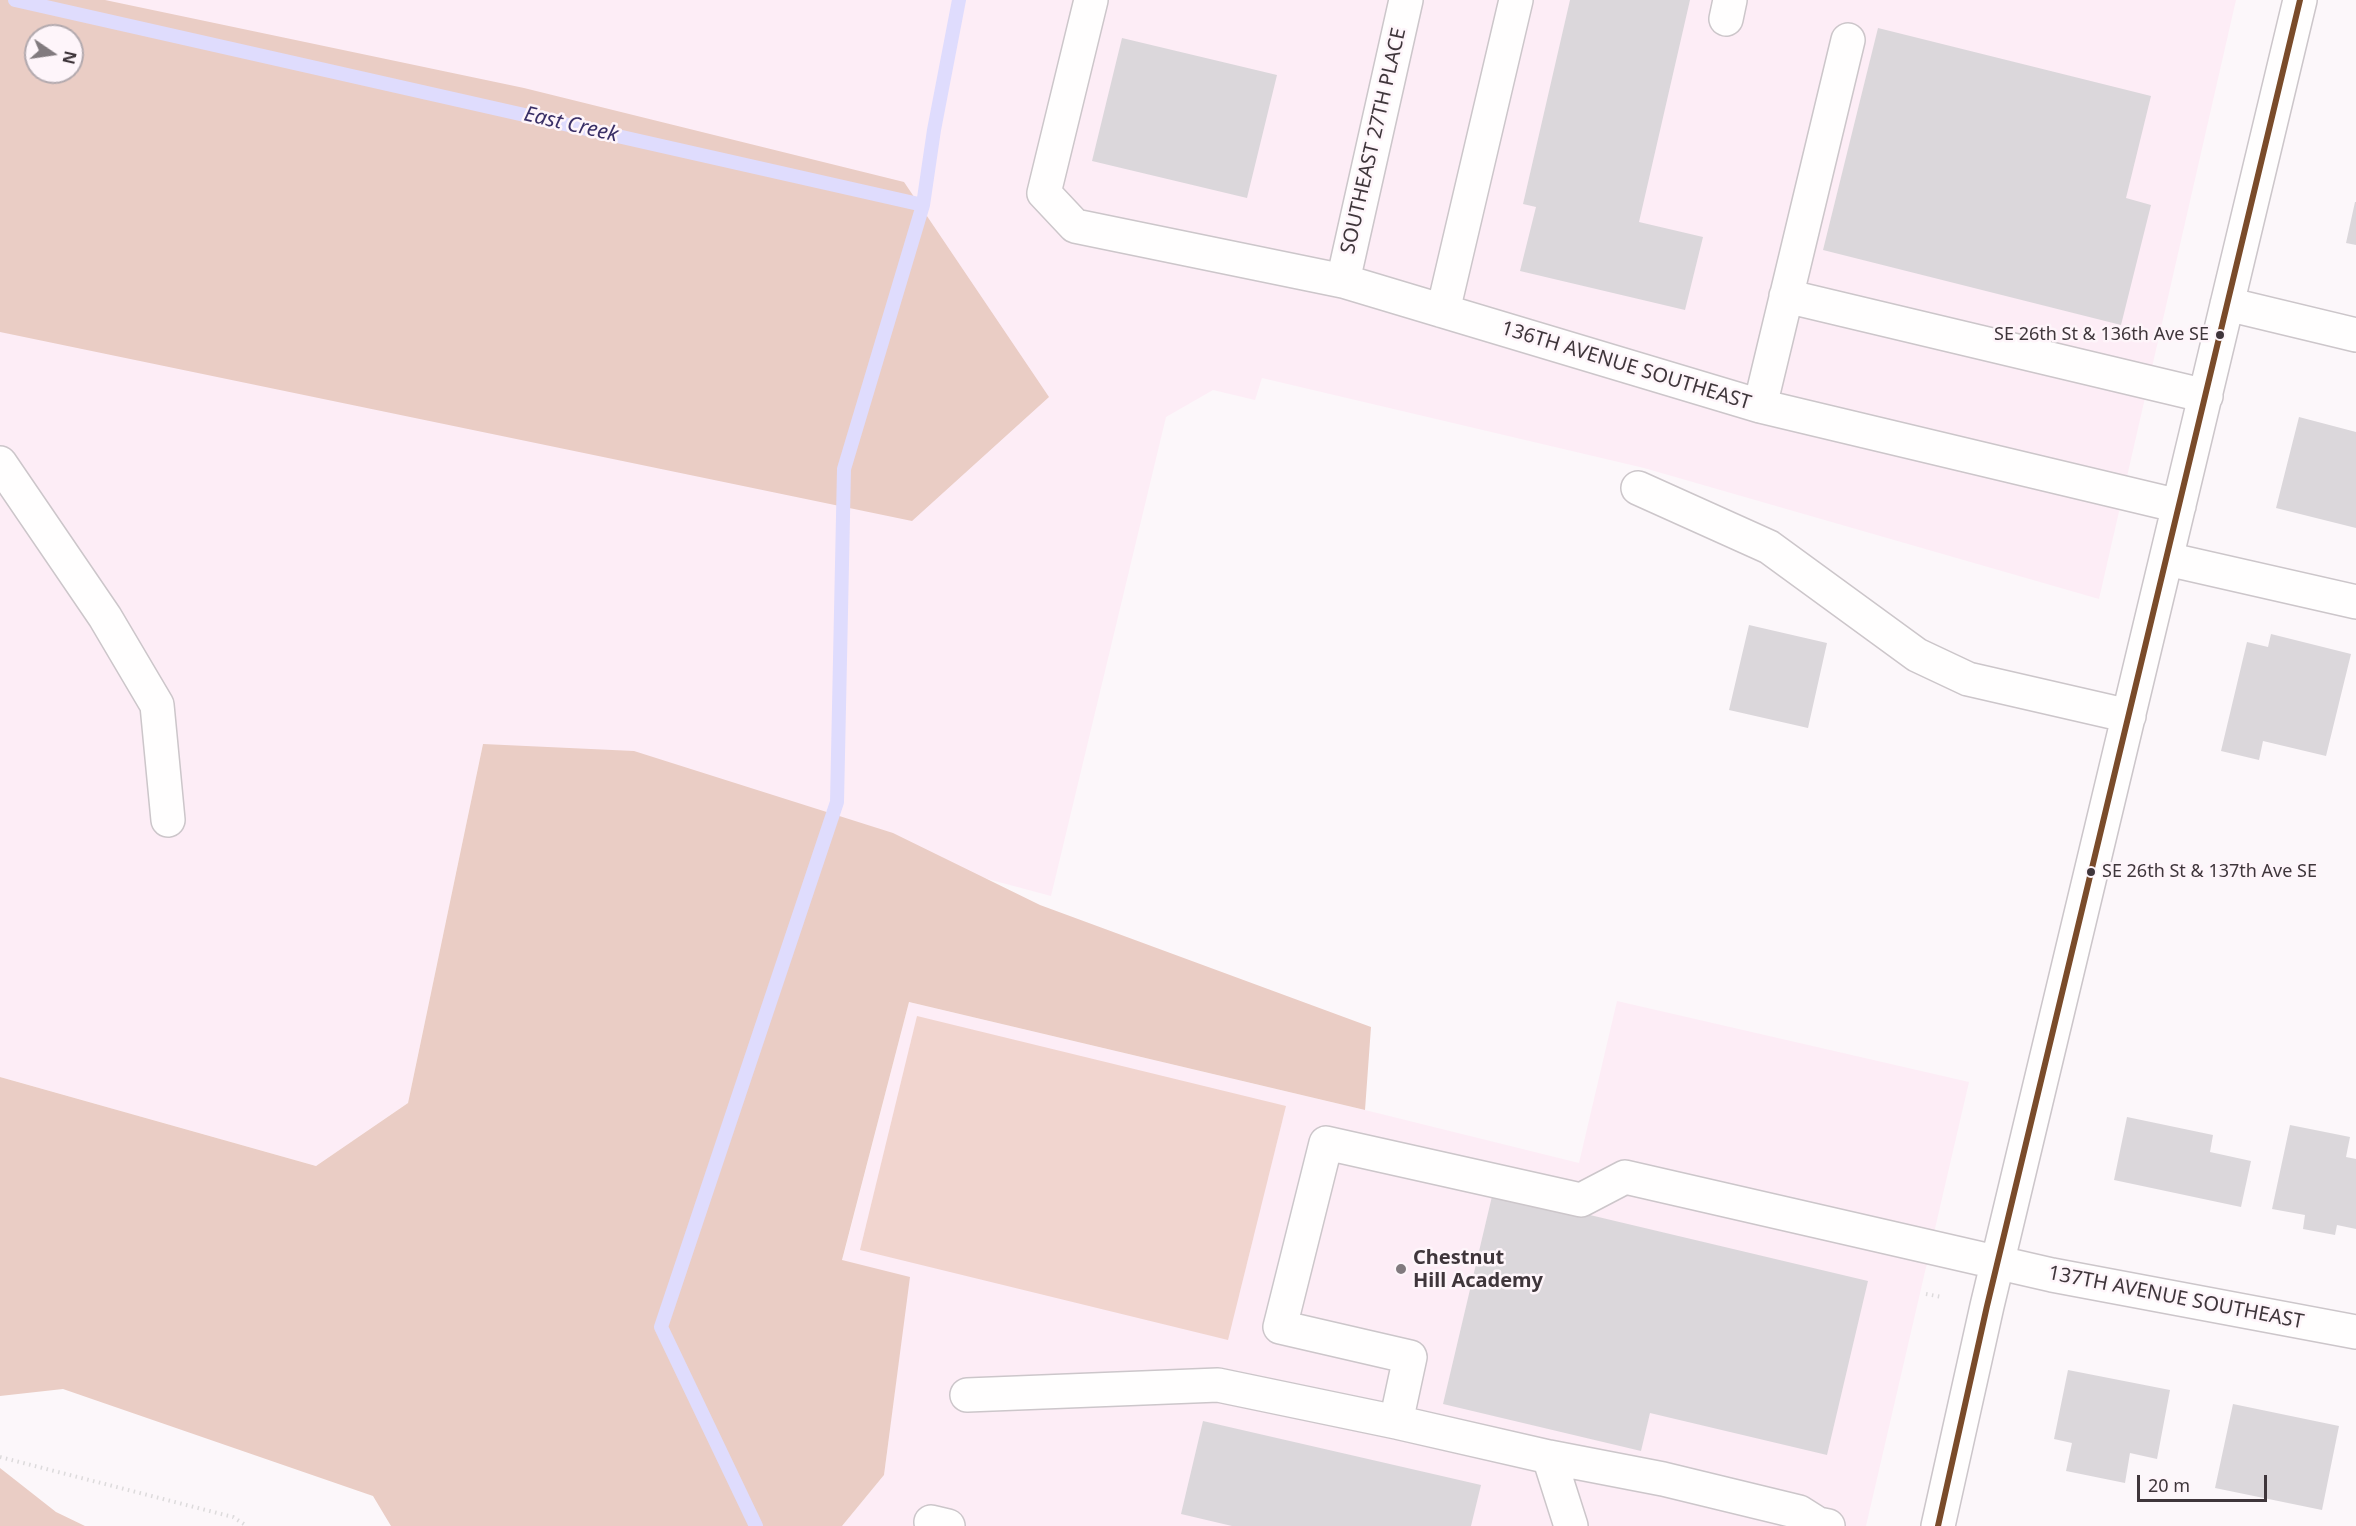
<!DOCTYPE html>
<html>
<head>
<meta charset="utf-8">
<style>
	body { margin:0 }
	#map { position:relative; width:2356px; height:1526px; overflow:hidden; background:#fcf7fa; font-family:"Noto Sans",sans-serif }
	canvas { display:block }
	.north { position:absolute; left:24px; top:24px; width:60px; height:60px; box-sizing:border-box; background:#fef5fa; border:2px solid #b2a9ae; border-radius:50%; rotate:103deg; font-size:16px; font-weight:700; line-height:24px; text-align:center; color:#3f363b }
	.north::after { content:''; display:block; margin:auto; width:21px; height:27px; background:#817a7e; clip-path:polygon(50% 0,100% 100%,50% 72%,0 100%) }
	.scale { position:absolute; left:2137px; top:1475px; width:130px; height:27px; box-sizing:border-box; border:3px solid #3f363b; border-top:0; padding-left:8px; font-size:18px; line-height:21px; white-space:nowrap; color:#3f363b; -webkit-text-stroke:4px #fef5fa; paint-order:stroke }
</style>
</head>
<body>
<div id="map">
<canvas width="2356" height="1526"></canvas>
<div class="north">N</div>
<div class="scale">20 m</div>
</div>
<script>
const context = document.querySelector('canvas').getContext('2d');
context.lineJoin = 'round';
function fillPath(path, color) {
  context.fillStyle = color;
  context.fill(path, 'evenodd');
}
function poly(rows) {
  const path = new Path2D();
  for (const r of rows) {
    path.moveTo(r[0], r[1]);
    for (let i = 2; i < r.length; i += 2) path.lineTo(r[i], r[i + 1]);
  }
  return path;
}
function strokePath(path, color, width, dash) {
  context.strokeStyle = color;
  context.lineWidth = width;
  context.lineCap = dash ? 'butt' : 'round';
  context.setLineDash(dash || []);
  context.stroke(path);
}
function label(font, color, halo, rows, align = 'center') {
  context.font = font + ' "Noto Sans",sans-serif';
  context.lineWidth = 5;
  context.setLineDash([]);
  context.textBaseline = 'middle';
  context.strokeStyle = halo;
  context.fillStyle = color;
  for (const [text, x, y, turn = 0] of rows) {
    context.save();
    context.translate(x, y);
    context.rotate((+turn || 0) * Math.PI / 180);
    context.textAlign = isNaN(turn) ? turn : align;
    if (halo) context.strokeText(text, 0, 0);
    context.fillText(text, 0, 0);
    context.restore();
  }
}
fillPath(poly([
	[0,0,2236,0,2099,599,1644,468,1262,378,1255,400,1213,390,1166,417,1051,896,483,744,408,1103,316,1166,0,1077],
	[36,36,72,36,72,72,36,72],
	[1617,1001,1969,1082,1866,1526,842,1526,884,1475,909,1278,842,1261,909,1002,1365,1110,1579,1163]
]), '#fdedf6');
fillPath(poly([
	[917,1016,1286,1106,1228,1340,860,1250]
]), '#f1d5cf');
fillPath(poly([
	[0,0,105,0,524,88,904,182,1049,397,912,521,0,332],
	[36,36,72,36,72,72,36,72],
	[483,744,634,751,893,833,1040,905,1371,1027,1365,1110,909,1002,842,1260,910,1277,884,1475,842,1526,391,1526,373,1496,63,1389,0,1396,0,1077,316,1166,408,1103],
	[0,1468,56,1512,85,1526,0,1526]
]), '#eacdc5');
strokePath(poly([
	[15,0,923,205,934,130,959,0],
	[756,1526,661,1327,837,802,844,469,923,205]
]), '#dfdcfd', 14);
fillPath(poly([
	[1570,0,1690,0,1639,222,1703,237,1685,310,1520,271,1536,207,1523,204],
	[1878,28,2151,96,2126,198,2151,205,2121,325,1823,250],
	[1122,38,1277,75,1247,198,1092,161],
	[2355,202,2356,202,2356,245,2346,243],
	[2299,417,2356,432,2356,528,2276,508],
	[1749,625,1827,643,1808,728,1729,710],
	[2271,634,2351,654,2326,756,2263,741,2259,760,2221,751,2247,642,2268,647],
	[2127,1117,2213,1135,2210,1152,2251,1161,2241,1207,2114,1180],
	[2290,1125,2350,1137,2346,1157,2356,1159,2356,1229,2337,1225,2335,1235,2303,1229,2305,1215,2272,1209],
	[1493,1192,1868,1281,1827,1455,1650,1413,1641,1451,1443,1404],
	[2068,1370,2170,1390,2157,1459,2130,1453,2125,1483,2066,1471,2072,1443,2054,1439],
	[2233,1404,2339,1426,2322,1510,2215,1488],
	[1203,1421,1481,1485,1471,1526,1232,1526,1181,1514]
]), '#dbd7db');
const minor = poly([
	[1091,0,1044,193,1075,226,1343,281,1760,406,2179,506],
	[1726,19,1730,0],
	[1343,281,1406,0],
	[1786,296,2206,396],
	[2227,304,2356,335],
	[1443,311,1516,0],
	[1760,406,1848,40],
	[0,463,105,617,157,705,168,820],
	[1638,488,1769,547,1917,655,1968,679,2129,716],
	[2167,559,2356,602],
	[967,1395,1218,1385,1396,1422,1549,1457,1571,1526],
	[1396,1422,1410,1357,1280,1327,1326,1143,1581,1200,1625,1177,2052,1275,2356,1332],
	[1549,1457,1663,1479,1799,1512,1818,1524,1828,1526],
	[931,1522,948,1526],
	[1938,1526,1987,1306,2300,0]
]);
strokePath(minor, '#ccc6ca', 36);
strokePath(poly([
	[1926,1294,1942,1297],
	[0,1457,233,1517,247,1526]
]), '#dddbdc', 4, [1.5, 4.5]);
strokePath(minor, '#fffefe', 33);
strokePath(poly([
	[1938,1526,1987,1306,2300,0]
]), '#7a4b2a', 6);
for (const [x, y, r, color] of [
	[2220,335,5,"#3f363b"],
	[2091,872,5,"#3f363b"],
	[1401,1269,6,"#817a7e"]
]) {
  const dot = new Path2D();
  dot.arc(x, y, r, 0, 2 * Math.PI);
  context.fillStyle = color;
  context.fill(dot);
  strokePath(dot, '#fef5fa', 2);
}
label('18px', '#3f363b', '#fef5fa', [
	["SE 26th St & 136th Ave SE",2209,335],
	["SE 26th St & 137th Ave SE",2102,872,"left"]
], 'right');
label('20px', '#3f363b', '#fef5fa', [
	["SOUTHEAST 27TH PLACE",1374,141,-77],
	["136TH AVENUE SOUTHEAST",1626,366,17],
	["137TH AVENUE SOUTHEAST",2176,1298,11]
]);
label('bold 20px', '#3f363b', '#fef5fa', [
	["Chestnut",1413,1258],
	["Hill Academy",1413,1281]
], 'left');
label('italic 21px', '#392f66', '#fef5fa', [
	["East Creek",571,125,13]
]);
</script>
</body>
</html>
